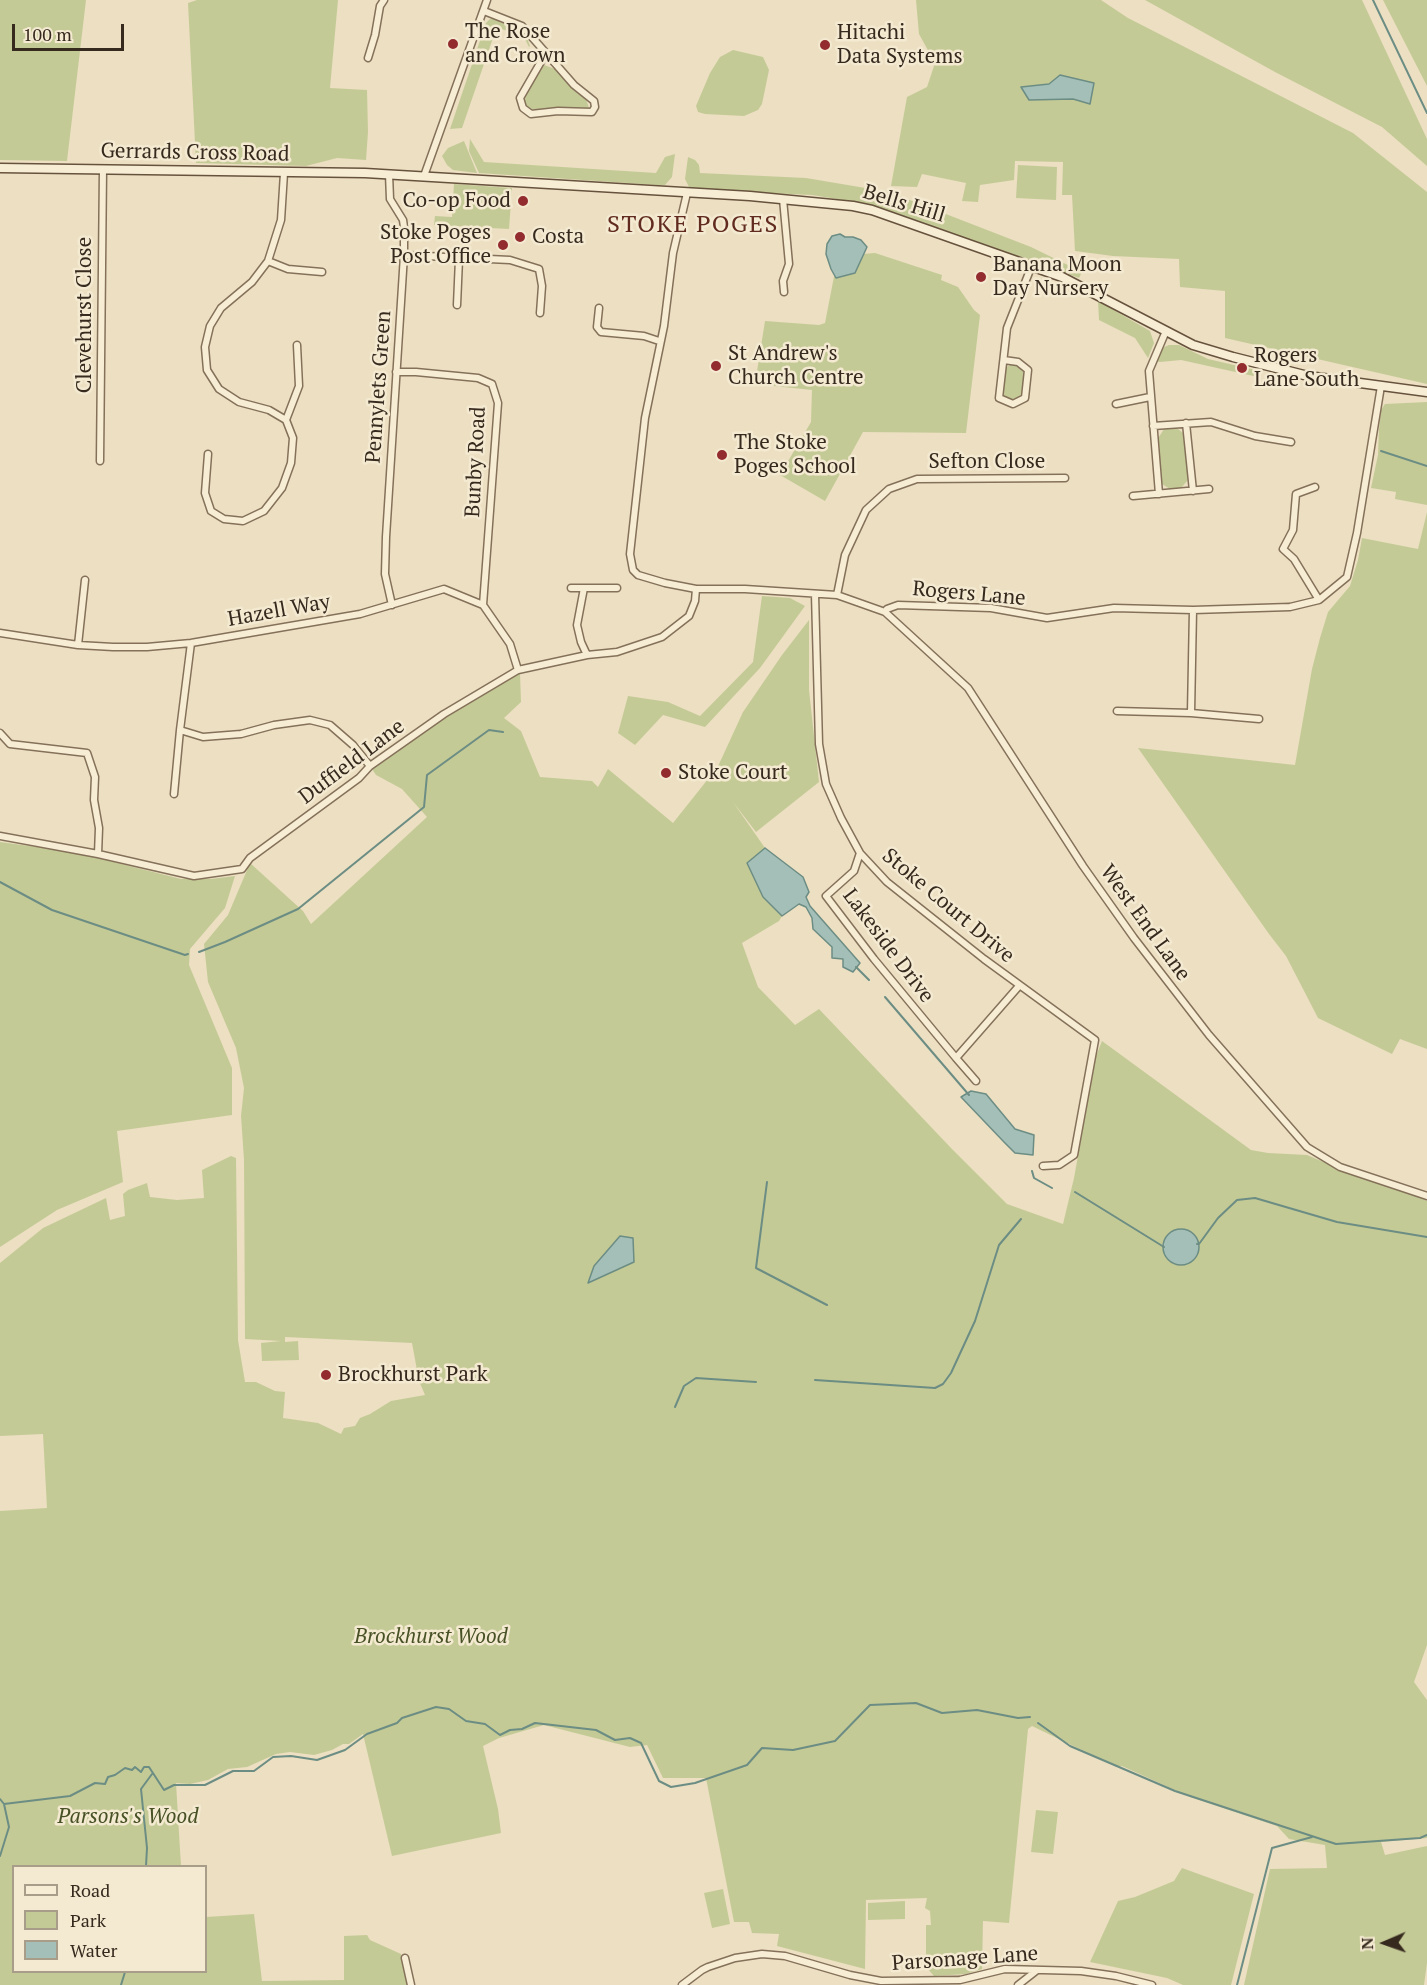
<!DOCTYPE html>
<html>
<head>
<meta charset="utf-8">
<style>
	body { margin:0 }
	#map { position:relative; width:1427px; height:1985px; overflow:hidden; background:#ecdfc2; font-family:"PT Serif",serif }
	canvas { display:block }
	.legend { position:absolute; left:12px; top:1865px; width:195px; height:108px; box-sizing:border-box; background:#f4ead1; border:2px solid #a89d89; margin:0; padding:8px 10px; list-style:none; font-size:18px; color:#36291e }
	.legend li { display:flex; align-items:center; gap:12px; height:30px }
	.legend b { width:30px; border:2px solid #a89d89 }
	.north { position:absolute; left:1355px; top:1913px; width:60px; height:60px; -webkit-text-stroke:4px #f4ead1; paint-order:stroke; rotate:268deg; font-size:16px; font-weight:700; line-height:24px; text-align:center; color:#36291e }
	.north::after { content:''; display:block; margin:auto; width:21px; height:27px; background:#36291e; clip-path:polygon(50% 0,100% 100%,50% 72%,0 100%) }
	.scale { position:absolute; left:12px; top:24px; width:112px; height:27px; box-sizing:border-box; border:3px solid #36291e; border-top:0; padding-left:8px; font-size:18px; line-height:21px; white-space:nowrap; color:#36291e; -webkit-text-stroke:4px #f4ead1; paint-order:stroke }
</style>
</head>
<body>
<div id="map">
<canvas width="1427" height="1985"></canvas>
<ul class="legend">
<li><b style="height:8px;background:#f7edd5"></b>Road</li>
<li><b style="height:16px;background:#c4ca96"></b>Park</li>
<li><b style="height:16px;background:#a4bfb7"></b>Water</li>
</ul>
<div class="north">N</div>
<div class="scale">100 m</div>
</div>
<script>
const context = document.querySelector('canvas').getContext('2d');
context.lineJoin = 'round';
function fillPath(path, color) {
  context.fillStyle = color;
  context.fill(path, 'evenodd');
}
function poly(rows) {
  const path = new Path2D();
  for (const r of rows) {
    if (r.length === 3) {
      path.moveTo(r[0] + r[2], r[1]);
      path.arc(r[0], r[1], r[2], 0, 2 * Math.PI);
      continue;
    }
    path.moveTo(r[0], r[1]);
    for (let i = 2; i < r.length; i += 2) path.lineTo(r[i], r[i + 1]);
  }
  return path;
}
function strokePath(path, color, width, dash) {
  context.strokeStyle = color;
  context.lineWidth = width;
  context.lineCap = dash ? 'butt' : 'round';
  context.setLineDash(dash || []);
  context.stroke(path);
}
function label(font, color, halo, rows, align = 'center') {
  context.font = font + ' "PT Serif",serif';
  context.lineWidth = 5;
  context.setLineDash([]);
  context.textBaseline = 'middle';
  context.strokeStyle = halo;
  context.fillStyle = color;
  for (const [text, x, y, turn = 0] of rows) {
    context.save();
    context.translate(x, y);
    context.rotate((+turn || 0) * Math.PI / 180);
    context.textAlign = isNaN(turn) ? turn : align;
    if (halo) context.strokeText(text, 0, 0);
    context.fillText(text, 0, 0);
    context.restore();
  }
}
fillPath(poly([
	[0,0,86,0,67,161,0,160],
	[197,0,338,0,330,88,367,90,368,132,366,160,337,158,306,166,196,163,188,3],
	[916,0,1101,0,1128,18,1353,133,1427,192,1427,384,1225,338,1225,291,1180,287,1179,259,1113,256,1075,251,1072,195,1062,195,1063,162,1015,161,1014,180,980,185,978,202,962,201,966,183,922,174,917,187,891,186,907,97,927,87,935,63,919,34],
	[1145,0,1362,0,1427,139,1427,166,1382,127,1275,72],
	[1383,0,1427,0,1427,86],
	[490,19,494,19,519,31,527,38,530,46,529,47,526,41,518,34,501,29,494,35,462,128,450,129,486,23],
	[733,50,763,57,769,70,762,104,758,110,744,116,705,114,698,112,696,106,710,73,720,57],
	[544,65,555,69,577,93,586,99,589,108,585,111,530,109,525,108,523,97],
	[470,139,484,162,656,173,665,157,675,154,672,177,665,185,657,185,479,173,469,151],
	[464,141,477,173,453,170,447,165,442,156,448,148],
	[688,157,695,160,699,165,700,173,806,178,889,192,1031,247,1082,272,1079,278,873,205,812,195,701,190,689,187,685,179],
	[1018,165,1057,167,1056,200,1016,198],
	[454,184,512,188,509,229,434,225,435,216,452,217],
	[875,253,942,275,941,280,958,287,974,310,980,315,966,433,863,432,825,501,780,475,811,422,812,390,755,384,765,321,819,325,825,323,838,256],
	[1098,301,1150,331,1154,343,1148,358,1135,338,1099,320],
	[1169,345,1179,345,1208,359,1260,371,1258,377,1181,360,1160,362,1156,361,1162,348],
	[1011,364,1018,366,1024,373,1022,393,1019,397,1011,400,1002,395,1003,370],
	[1427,402,1427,505,1395,499,1396,492,1371,488,1378,455,1379,429,1381,410,1385,404],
	[1177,428,1184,434,1188,480,1181,488,1170,489,1162,484,1157,440,1164,429],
	[1427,512,1427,1049,1400,1039,1392,1054,1318,1018,1286,956,1269,934,1138,748,1295,765,1312,669,1320,638,1328,612,1350,586,1358,560,1362,538,1418,549],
	[762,596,790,598,805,606,760,668,705,727,663,715,635,745,618,733,628,696,668,702,700,716,753,662],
	[809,620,809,690,819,782,756,832,733,802,765,848,748,863,763,897,782,916,779,921,742,943,758,987,795,1025,819,1009,951,1148,1007,1204,1063,1224,1074,1178,1096,1056,1102,1041,1251,1150,1268,1153,1307,1155,1352,1174,1406,1190,1427,1201,1427,1645,1414,1682,1427,1700,1427,1838,1381,1842,1385,1855,1427,1846,1427,1963,1424,1985,1244,1985,1270,1869,1327,1868,1325,1845,1289,1839,1277,1826,1190,1797,1122,1766,1117,1767,1032,1726,1028,1729,1009,1923,983,1921,982,1969,966,1974,934,1976,926,1967,926,1925,931,1925,930,1911,925,1908,927,1898,866,1900,865,1969,777,1946,779,1934,752,1933,749,1922,734,1922,706,1778,663,1778,647,1745,630,1747,544,1725,499,1738,483,1746,498,1809,501,1833,392,1856,363,1734,349,1744,343,1744,332,1750,314,1755,290,1752,276,1754,247,1767,228,1769,208,1780,190,1784,176,1783,181,1866,14,1866,14,1972,206,1972,206,1917,254,1914,262,1981,344,1980,344,1936,367,1935,370,1940,401,1954,411,1985,0,1985,0,1511,47,1508,43,1434,0,1436,0,1263,43,1228,106,1198,110,1220,125,1216,123,1194,128,1190,147,1183,150,1197,177,1200,204,1198,202,1170,231,1156,236,1158,238,1340,245,1382,256,1382,275,1391,285,1392,283,1418,318,1423,341,1434,344,1428,355,1426,360,1418,370,1414,391,1401,425,1395,419,1381,412,1343,285,1337,285,1342,298,1341,299,1360,262,1361,261,1343,281,1341,245,1339,244,1160,241,1116,244,1088,236,1048,208,982,204,944,228,915,250,863,303,911,311,924,427,817,402,789,376,775,372,769,444,716,520,673,521,702,504,718,521,731,540,777,592,781,598,787,608,769,673,823,712,774,714,775,743,712,782,655],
	[0,842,74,852,181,879,211,879,235,876,225,908,190,949,189,965,232,1068,232,1115,117,1131,123,1182,57,1210,0,1247],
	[1036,1810,1058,1812,1053,1854,1031,1852],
	[1182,1868,1254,1894,1231,1985,1183,1985,1167,1978,1090,1962,1118,1901,1135,1897,1174,1881],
	[723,1889,730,1924,712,1928,704,1893],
	[905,1901,905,1919,868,1920,868,1903]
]), '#c4ca96');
const water = poly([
	[1060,75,1094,83,1090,104,1073,99,1029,100,1021,87,1049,84,1060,75],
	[840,234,845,237,853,237,861,240,867,247,855,273,836,278,831,269,826,254,827,244,832,236,840,234],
	[765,848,803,877,809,892,806,897,810,906,860,963,853,972,843,967,843,959,832,958,832,947,813,929,812,918,806,907,799,904,782,916,763,897,747,863,765,848],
	[971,1091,986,1094,1015,1129,1034,1135,1033,1155,1015,1153,1004,1142,961,1097,971,1091],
	[1181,1247,18],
	[620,1236,633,1238,634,1262,588,1283,594,1266,620,1236]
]);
fillPath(water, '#a4bfb7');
strokePath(water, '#6c8d84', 1.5);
strokePath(poly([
	[1373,0,1427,113],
	[1381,451,1427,466],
	[0,882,52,910,185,955,188,954],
	[199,952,225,942,298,909,424,807,427,775,489,730,503,732],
	[856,967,869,980],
	[885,997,969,1095],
	[1032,1171,1034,1178,1052,1188],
	[767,1182,756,1268,827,1305],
	[1075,1192,1164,1247],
	[1197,1244,1199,1244,1218,1218,1237,1200,1255,1198,1337,1222,1427,1237],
	[815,1380,935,1388,943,1384,951,1373,975,1321,999,1245,1021,1219],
	[675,1407,684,1386,696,1378,756,1382],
	[1038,1723,1070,1746,1175,1791,1336,1844,1420,1838,1427,1835],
	[0,1799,4,1804,70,1796,95,1783,105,1784,108,1777,115,1775,125,1768,132,1770,135,1767,141,1772,144,1767,149,1767,164,1790,174,1785,205,1785,233,1771,254,1771,273,1757,291,1756,317,1760,345,1750,367,1734,397,1723,402,1718,436,1707,449,1709,466,1721,485,1724,500,1735,510,1730,522,1729,535,1723,596,1730,615,1740,630,1738,641,1743,659,1781,671,1787,695,1783,747,1765,762,1748,793,1750,835,1741,870,1705,916,1703,942,1713,977,1710,1018,1718,1030,1717],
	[0,1856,9,1827,4,1804],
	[146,1866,147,1848,141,1789,152,1774],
	[121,1985,125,1972],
	[1237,1985,1272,1848,1312,1837]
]), '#6c8d84', 2);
const street = poly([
	[484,11,522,26,546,53,574,85,594,101,595,107,592,112,558,111,531,114,523,108,520,98,546,53],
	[368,58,375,35,380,6,384,0],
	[389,174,390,199,403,220,404,227,404,255,386,537,385,574,392,605],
	[424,176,487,0],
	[687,193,673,253,664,326,645,418,630,554,633,570,638,575,665,583,696,589,745,589,837,595,885,612,887,609,898,605,991,608,1047,618,1114,608,1193,610,1290,607,1319,600,1347,577,1357,533,1381,386],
	[783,199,789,264,783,281,784,292],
	[404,255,510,260,539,269,542,286,540,313],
	[268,261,288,269,322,272],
	[457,305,459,259],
	[599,308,597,327,601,332,644,336,659,341],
	[1004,360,1018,362,1028,370,1025,398,1013,404,999,398,1007,328,1032,265],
	[396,372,416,372,478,378,492,384,498,403,483,605],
	[1116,404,1150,397],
	[286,420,299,386,297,345],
	[1186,423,1193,491],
	[1153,426,1211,422,1255,436,1291,442],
	[208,454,205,493,211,511,224,519,243,521,264,511,282,488,291,463,293,438,286,420,269,410,239,402,219,389,207,370,205,347,210,326,221,308,252,282,268,261,281,220,284,173],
	[100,461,103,169],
	[1315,487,1296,494,1293,530,1283,549,1294,559,1319,600],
	[1159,494,1149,371,1166,331],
	[1133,496,1209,489],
	[571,588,584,588],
	[815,594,819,744,826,784,841,818,860,853,887,882,984,959,1095,1040,1074,1155,1059,1165,1043,1166],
	[837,595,845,555,866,510,889,489,917,479,1065,478],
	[885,612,968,688,1083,866,1134,938,1209,1035,1307,1147,1340,1167,1427,1196],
	[0,633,78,645,113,647,147,647,191,643,360,614,444,589,483,605,510,644,518,670],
	[78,645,85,580],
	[587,655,581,642,577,625,584,588,617,588],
	[1117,711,1191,713,1259,719],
	[1191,713,1193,610],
	[180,730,203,737,241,734,274,725,310,720,330,725,353,745,370,766],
	[0,733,10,744,87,753,95,777,94,800,99,828,98,854],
	[174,794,180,730,191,643],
	[0,836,98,854,194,876,242,869,250,858,359,778,370,766,444,714,518,670,587,655,617,652,662,637,689,616,695,601,696,589],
	[860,853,854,871,826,896,874,959,956,1058,1019,986],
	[956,1058,976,1081],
	[405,1958,411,1985],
	[682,1985,702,1970,708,1967,735,1958,762,1954,785,1956,850,1975,881,1981,960,1980,1005,1969,1081,1971,1116,1976,1152,1985],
	[1018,1985,1036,1971]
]);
const secondary = poly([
	[0,168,365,173,750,196,853,206,872,210,1062,277,1193,345,1233,357,1308,376,1427,392]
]);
strokePath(street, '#85715a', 9);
strokePath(secondary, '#67523d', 11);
strokePath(street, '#f7edd5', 6);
strokePath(secondary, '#f7edd5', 8);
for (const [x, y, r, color] of [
	[453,44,6,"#922c2e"],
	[825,45,6,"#922c2e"],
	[523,201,6,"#922c2e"],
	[520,237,6,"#922c2e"],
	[503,245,6,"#922c2e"],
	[981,277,6,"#922c2e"],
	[716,366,6,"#922c2e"],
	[1242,368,6,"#922c2e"],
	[722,455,6,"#922c2e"],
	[666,773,6,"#922c2e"],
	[326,1375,6,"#922c2e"]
]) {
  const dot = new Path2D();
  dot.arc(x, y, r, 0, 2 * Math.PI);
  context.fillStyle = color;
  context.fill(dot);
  strokePath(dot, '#f4ead1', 2);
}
label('21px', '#36291e', '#f4ead1', [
	["The Rose",465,32],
	["and Crown",465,56],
	["Hitachi",837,33],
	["Data Systems",837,57],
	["Co-op Food",511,201,"right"],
	["Stoke Poges",491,233,"right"],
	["Post Office",491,257,"right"],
	["Costa",532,237],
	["Banana Moon",993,265],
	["Day Nursery",993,289],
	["St Andrew's",728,354],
	["Church Centre",728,378],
	["Rogers",1254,356],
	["Lane South",1254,380],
	["The Stoke",734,443],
	["Poges School",734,467],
	["Stoke Court",678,773],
	["Brockhurst Park",338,1375]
], 'left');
label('21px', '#36291e', '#f4ead1', [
	["Gerrards Cross Road",195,153,1],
	["Bells Hill",904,204,17],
	["Clevehurst Close",85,315,-90],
	["Pennylets Green",379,387,-86],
	["Bunby Road",476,462,-87],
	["Sefton Close",987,462],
	["Rogers Lane",969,594,5],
	["Hazell Way",279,611,-10],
	["Duffield Lane",352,762,-37],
	["Stoke Court Drive",948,906,40],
	["West End Lane",1145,923,54],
	["Lakeside Drive",888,946,53],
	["Parsonage Lane",965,1959,-4]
]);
label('italic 21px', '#475125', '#f4ead1', [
	["Brockhurst Wood",431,1637],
	["Parsons's Wood",128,1817]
]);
context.letterSpacing = '1.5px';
label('24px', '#612c1f', '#f4ead1', [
	["STOKE POGES",693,225]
]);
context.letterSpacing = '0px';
</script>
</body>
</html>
